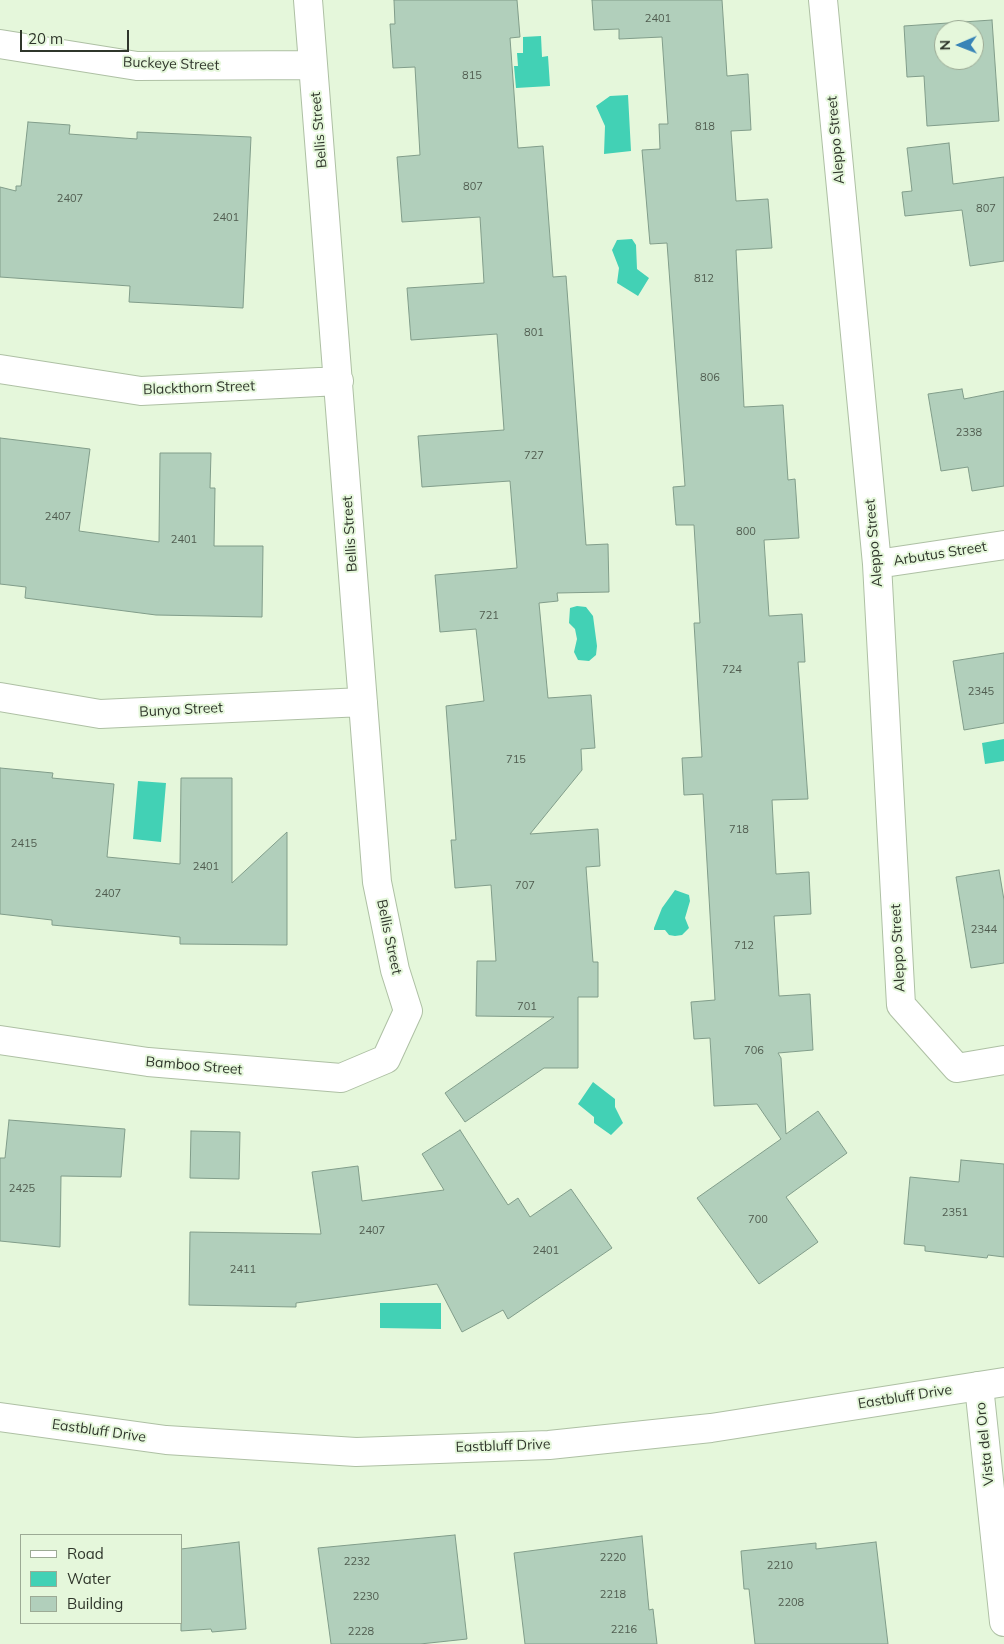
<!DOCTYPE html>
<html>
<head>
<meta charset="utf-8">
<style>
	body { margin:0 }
	#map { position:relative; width:1004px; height:1644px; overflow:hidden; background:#e5f7db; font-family:Mulish,sans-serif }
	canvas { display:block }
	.legend { position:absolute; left:20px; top:1534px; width:162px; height:90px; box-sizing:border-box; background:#e5f7db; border:1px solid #9caa95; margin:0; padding:6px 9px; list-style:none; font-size:15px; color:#2f362b }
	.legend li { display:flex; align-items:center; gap:10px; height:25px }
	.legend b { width:25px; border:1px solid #9caa95 }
	.north { position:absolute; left:934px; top:20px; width:50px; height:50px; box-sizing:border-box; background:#e5f7db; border:1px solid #9caa95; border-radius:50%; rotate:269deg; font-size:14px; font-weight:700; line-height:20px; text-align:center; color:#2f362b }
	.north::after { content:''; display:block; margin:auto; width:18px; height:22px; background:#3884b7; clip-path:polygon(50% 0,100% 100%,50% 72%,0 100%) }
	.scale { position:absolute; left:20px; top:30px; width:109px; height:22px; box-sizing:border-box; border:2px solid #2f362b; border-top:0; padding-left:6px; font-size:15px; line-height:18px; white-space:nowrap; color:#2f362b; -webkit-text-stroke:4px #e5f7db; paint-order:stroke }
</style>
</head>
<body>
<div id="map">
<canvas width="1004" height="1644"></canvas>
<ul class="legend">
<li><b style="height:6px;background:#fff"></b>Road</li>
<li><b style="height:14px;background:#42d1b5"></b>Water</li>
<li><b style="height:14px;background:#b1cfbb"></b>Building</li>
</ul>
<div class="north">N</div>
<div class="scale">20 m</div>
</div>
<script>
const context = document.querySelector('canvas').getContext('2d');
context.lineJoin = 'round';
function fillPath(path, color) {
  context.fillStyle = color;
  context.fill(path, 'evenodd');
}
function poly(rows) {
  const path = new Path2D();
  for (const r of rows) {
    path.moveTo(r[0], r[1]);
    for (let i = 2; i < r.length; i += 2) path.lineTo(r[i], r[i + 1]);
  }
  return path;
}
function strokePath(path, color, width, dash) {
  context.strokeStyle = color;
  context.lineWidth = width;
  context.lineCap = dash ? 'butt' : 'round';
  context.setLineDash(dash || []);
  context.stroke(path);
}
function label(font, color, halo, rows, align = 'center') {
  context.font = font + ' Mulish,sans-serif';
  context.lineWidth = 4;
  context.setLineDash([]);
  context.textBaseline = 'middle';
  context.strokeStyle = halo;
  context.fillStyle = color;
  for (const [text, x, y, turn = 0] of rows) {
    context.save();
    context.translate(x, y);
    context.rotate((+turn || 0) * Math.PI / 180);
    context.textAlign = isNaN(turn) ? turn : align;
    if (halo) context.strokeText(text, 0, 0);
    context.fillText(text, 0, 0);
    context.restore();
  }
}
fillPath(poly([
	[541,36,542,57,548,56,550,86,516,88,514,66,518,66,517,53,523,53,523,37],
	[628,95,631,151,604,154,605,126,596,106,610,96],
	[632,239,636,245,637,269,649,278,638,296,617,283,619,268,612,250,617,240],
	[577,606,586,607,593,616,597,646,596,655,589,661,578,660,574,652,577,639,575,629,569,623,570,608],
	[1004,739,1004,761,985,764,982,743],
	[138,781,166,783,161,842,133,839],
	[675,890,689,895,690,901,685,918,689,928,682,935,675,936,669,935,665,930,654,930,654,928,662,908],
	[593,1082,615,1099,615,1107,623,1123,611,1135,594,1123,594,1117,578,1104],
	[380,1303,441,1303,441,1329,380,1328]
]), '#42d1b5');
const building = poly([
	[394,0,517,0,520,37,510,38,518,148,543,146,553,277,566,276,586,545,608,544,609,592,557,593,558,601,539,603,548,698,591,695,595,748,581,749,582,770,530,834,598,829,600,866,586,867,593,962,598,962,598,997,578,997,578,1068,544,1068,465,1122,445,1093,554,1017,476,1016,477,961,496,961,491,885,455,888,451,840,456,840,446,706,484,701,476,629,440,632,435,575,517,568,510,481,422,487,418,436,504,430,497,334,411,340,407,288,484,283,480,217,402,222,397,157,420,155,415,67,393,68,390,24,395,24,394,0],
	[592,0,722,0,727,76,748,74,751,130,731,131,736,201,768,199,772,248,736,250,739,309,744,407,783,405,788,480,795,479,799,538,764,540,769,616,802,614,805,662,798,662,808,799,772,800,776,874,809,872,811,914,774,916,779,996,810,994,813,1050,778,1053,781,1058,786,1134,818,1111,847,1153,786,1197,818,1242,759,1284,697,1198,781,1139,757,1104,714,1106,710,1038,694,1039,691,1002,715,1000,703,794,684,795,682,758,702,757,694,623,700,623,694,525,676,525,673,487,685,486,667,243,650,244,642,150,660,149,659,124,668,124,662,37,619,39,619,29,594,30,592,0],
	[992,20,999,121,927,126,924,76,907,77,904,26,992,20],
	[944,30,974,30,974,60,944,60,944,30],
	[28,122,70,125,69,134,137,139,137,132,251,137,243,308,129,302,130,286,0,277,0,187,16,191,16,186,21,186,28,122],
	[949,143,953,184,1004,177,1004,261,970,266,962,210,905,216,902,192,912,191,907,148,949,143],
	[962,389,964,399,1004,391,1004,486,972,491,968,467,941,471,928,394,962,389],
	[0,438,90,449,79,531,159,542,160,453,211,453,210,488,215,488,214,546,263,546,262,617,156,615,25,598,26,587,0,584,0,438],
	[1004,653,1004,723,964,730,953,661,1004,653],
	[0,768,53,773,52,778,114,784,107,857,180,864,181,778,232,778,232,883,287,832,287,945,180,944,180,937,52,925,52,920,0,914,0,768],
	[999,870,1004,900,1004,963,971,968,956,877,999,870],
	[9,1120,125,1129,121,1177,61,1176,60,1247,0,1241,0,1158,5,1158,9,1120],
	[460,1130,508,1205,518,1198,530,1217,571,1189,612,1248,508,1319,503,1310,462,1332,437,1284,296,1303,296,1307,189,1305,190,1232,321,1234,312,1172,358,1166,362,1201,444,1190,422,1154,460,1130],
	[191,1131,240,1132,239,1179,190,1178,191,1131],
	[961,1160,1004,1164,1004,1257,988,1255,987,1258,925,1251,925,1246,904,1244,910,1177,959,1182,961,1160],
	[455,1535,467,1639,420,1644,331,1644,318,1548,455,1535],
	[642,1536,649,1610,653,1609,657,1644,525,1644,514,1553,642,1536],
	[239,1542,246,1629,212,1632,211,1629,181,1631,181,1549,239,1542],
	[876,1542,888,1644,755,1644,749,1589,744,1589,741,1551,816,1543,816,1549,876,1542]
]);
fillPath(building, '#b1cfbb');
strokePath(building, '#819d8a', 1);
const minor = poly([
	[823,0,877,564,901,1005,957,1068,1004,1060],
	[0,44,137,66,313,65],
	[0,369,141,391,339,381],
	[877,564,1004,545],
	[0,697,100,714,363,702],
	[0,1040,148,1062,341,1078,386,1059,408,1011,395,970,377,882,308,0]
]);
const tertiary = poly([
	[979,1386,1004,1622]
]);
const secondary = poly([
	[0,1417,166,1440,356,1452,549,1445,711,1428,1004,1382]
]);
strokePath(minor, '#aec0a4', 30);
strokePath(tertiary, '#aec0a4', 30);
strokePath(secondary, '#aec0a4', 30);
strokePath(minor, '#fff', 28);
strokePath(tertiary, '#fff', 28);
strokePath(secondary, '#fff', 28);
label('11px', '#505c4f', null, [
	["2401",658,19],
	["815",472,76],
	["818",705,127],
	["807",473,187],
	["2407",70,199],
	["807",986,209],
	["2401",226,218],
	["812",704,279],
	["801",534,333],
	["806",710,378],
	["2338",969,433],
	["727",534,456],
	["2407",58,517],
	["800",746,532],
	["2401",184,540],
	["721",489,616],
	["724",732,670],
	["2345",981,692],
	["715",516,760],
	["718",739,830],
	["2415",24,844],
	["2401",206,867],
	["707",525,886],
	["2407",108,894],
	["2344",984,930],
	["712",744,946],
	["701",527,1007],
	["706",754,1051],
	["2425",22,1189],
	["2351",955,1213],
	["700",758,1220],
	["2407",372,1231],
	["2401",546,1251],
	["2411",243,1270],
	["2220",613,1558],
	["2232",357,1562],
	["2210",780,1566],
	["2218",613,1595],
	["2230",366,1597],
	["2208",791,1603],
	["2216",624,1630],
	["2228",361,1632]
]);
label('14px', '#2f362b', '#e5f7db', [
	["Buckeye Street",171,64,2],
	["Bellis Street",319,130,-95],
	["Aleppo Street",836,140,-95],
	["Blackthorn Street",199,388,-2],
	["Bellis Street",350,534,-94],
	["Aleppo Street",874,543,-95],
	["Arbutus Street",940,554,-9],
	["Bunya Street",181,710,-3],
	["Bellis Street",389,937,78],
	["Aleppo Street",898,948,-93],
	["Bamboo Street",194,1066,5],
	["Eastbluff Drive",905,1397,-9],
	["Eastbluff Drive",99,1431,8],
	["Vista del Oro",985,1444,-96],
	["Eastbluff Drive",503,1446,-2]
]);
</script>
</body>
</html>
